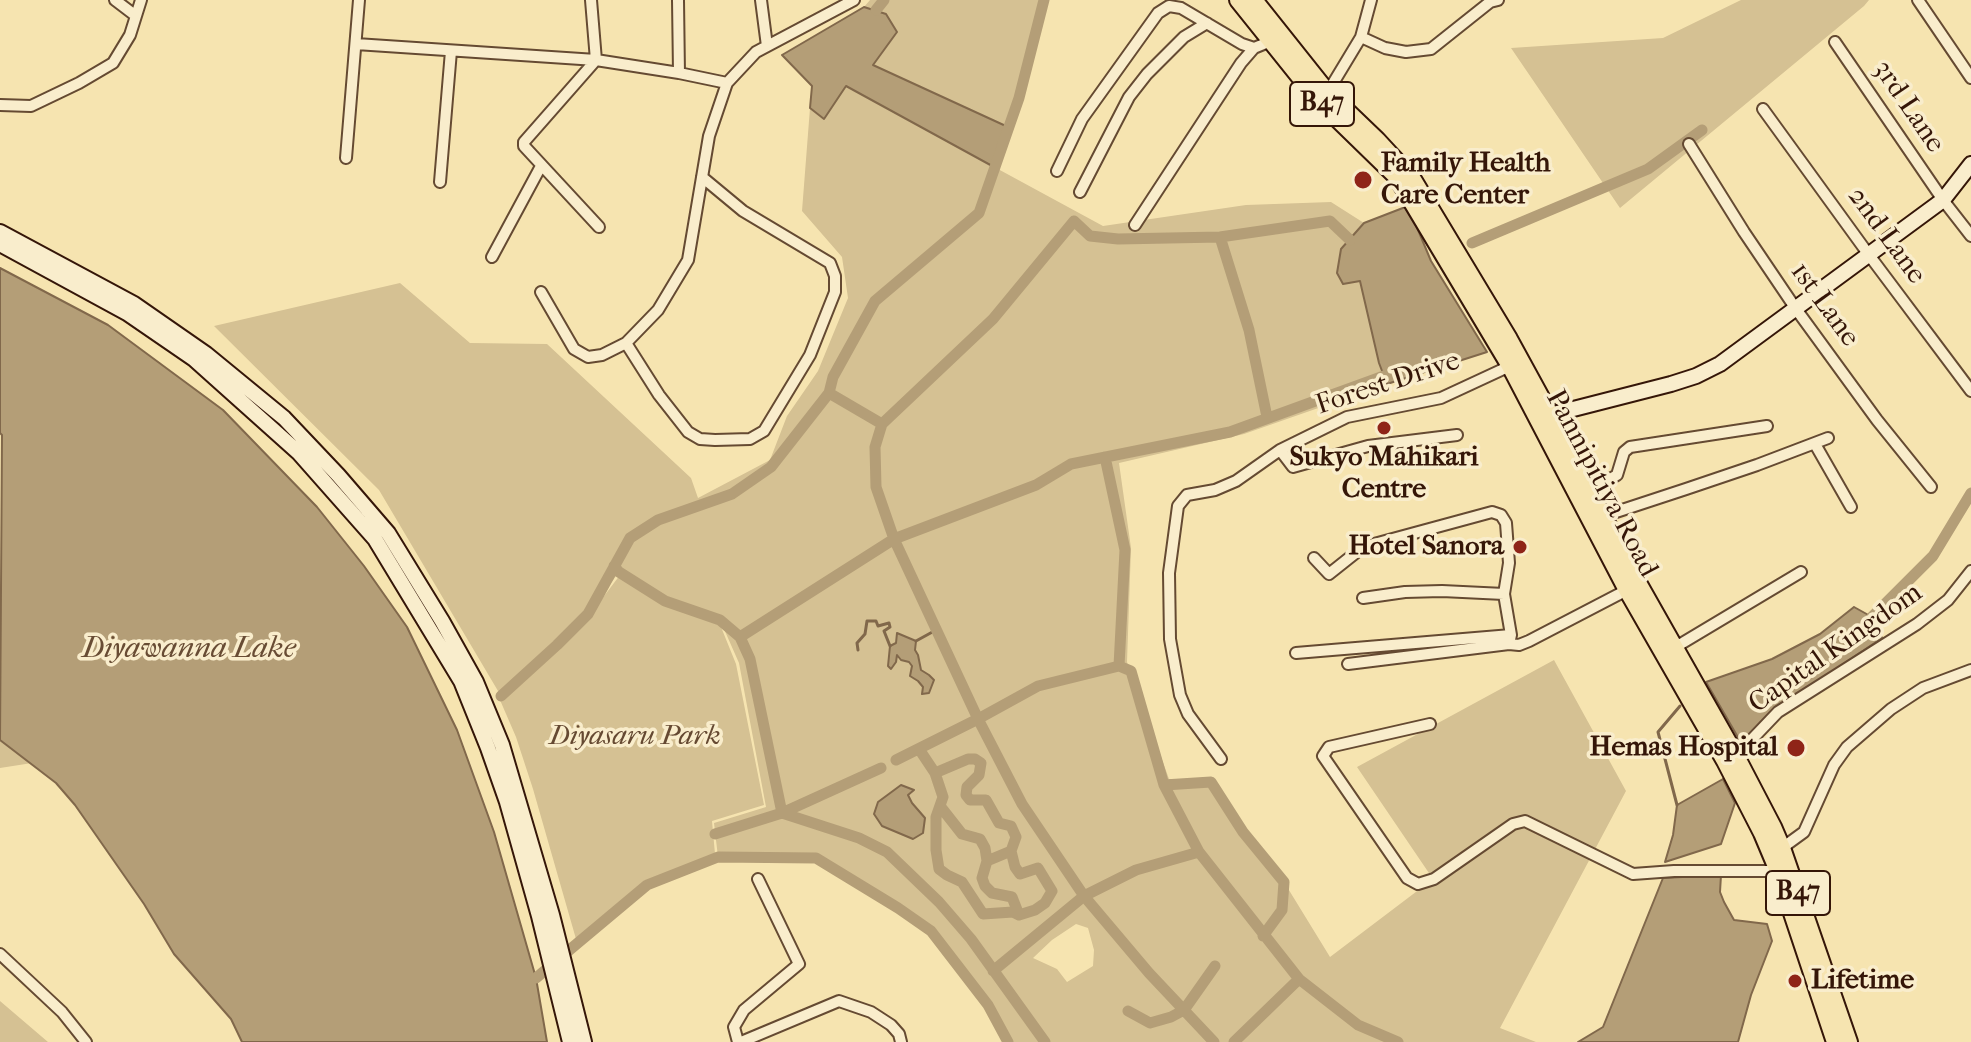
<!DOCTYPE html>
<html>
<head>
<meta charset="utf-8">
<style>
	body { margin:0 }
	canvas { display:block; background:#f6e4b0 }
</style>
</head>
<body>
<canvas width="1971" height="1042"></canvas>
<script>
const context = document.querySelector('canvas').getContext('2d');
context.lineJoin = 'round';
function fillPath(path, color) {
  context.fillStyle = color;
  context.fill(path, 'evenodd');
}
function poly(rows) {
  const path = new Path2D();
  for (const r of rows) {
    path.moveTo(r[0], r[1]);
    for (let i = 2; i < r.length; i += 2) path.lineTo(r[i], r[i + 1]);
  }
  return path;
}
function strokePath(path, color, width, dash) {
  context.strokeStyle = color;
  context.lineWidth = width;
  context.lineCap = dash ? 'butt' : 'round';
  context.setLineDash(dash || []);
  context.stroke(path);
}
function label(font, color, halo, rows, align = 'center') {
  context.font = font + ' "IM FELL French Canon",serif';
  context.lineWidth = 7;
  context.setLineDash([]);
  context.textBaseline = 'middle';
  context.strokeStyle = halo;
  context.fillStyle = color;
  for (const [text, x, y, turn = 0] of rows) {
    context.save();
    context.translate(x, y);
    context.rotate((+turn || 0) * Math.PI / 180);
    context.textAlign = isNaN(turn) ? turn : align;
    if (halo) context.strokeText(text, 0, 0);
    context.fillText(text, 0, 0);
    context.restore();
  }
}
fillPath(poly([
	[870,0,1045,0,1019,98,1008,127,873,65,885,14,864,7],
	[1741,0,1869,0,1864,6,1620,208,1511,48,1663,38],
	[845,86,1103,226,1246,205,1331,202,1364,223,1341,249,1360,281,1379,363,1387,384,1244,434,1119,463,1131,548,1127,662,1169,779,1211,782,1243,832,1284,882,1330,957,1433,879,1357,767,1554,660,1626,791,1500,1028,1536,1042,1008,1042,988,1005,946,948,931,931,898,908,816,858,718,857,714,823,766,807,739,663,720,620,665,601,619,572,588,614,557,645,501,696,379,490,214,326,400,283,470,343,547,344,691,478,698,498,770,460,787,416,818,371,848,298,842,257,802,211,810,108,824,119],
	[896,643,918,655,921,670,929,675,923,687,912,672,912,665,909,662,901,660,896,654,888,666],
	[901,785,913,791,908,795,912,803,925,818,913,839,882,826],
	[1076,924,1088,928,1094,950,1093,966,1067,982,1057,969,1033,958,1052,940],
	[620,575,664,603,719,622,736,664,764,805,712,821,715,854,645,881,576,939,533,789,516,737,500,700,559,647,589,616],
	[0,740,32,763,0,768],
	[0,1001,48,1042,0,1042]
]), '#d5c193');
const water = poly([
	[864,7,886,14,897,32,873,65,1008,127,994,167,846,86,824,119,810,108,812,86,782,55,864,7],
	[1408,206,1431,261,1487,352,1387,384,1379,363,1360,281,1343,284,1337,273,1341,249,1364,223,1408,206],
	[0,268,108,325,223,410,317,507,364,566,407,627,457,730,494,832,536,978,547,1042,242,1042,231,1019,174,954,144,904,75,805,56,783,0,740,2,435,0,433,0,268],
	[1854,607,1872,617,1882,638,1779,707,1743,746,1706,682,1772,659,1820,634,1854,607],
	[897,633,916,641,915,650,918,655,921,670,929,675,934,680,929,693,922,694,923,687,918,681,910,676,912,666,909,662,901,660,897,655,896,662,891,669,888,666,890,646,896,643,897,633],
	[1723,779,1735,803,1721,844,1665,862,1673,835,1677,805,1723,779],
	[901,785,914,790,908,795,912,803,925,818,923,833,913,839,882,826,874,814,878,802,901,785],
	[1721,875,1720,892,1724,902,1734,920,1767,924,1772,941,1751,995,1738,1042,1578,1042,1603,1027,1663,878,1721,875]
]);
fillPath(water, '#b49e77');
strokePath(water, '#81684b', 2);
strokePath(poly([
	[916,641,936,630],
	[858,650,857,643,865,634,867,621,876,621,878,626,889,623,890,627,884,631,890,646],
	[1677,805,1658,732,1680,706]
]), '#81684b', 3);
strokePath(poly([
	[876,10,884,0],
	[1220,237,1249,330,1267,417],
	[1472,243,1648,169,1702,130],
	[829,393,882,424],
	[1105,457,1125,550,1119,666],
	[614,566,619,572,665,601,720,620,740,637,750,659,782,813,859,838,887,852,939,902,971,939,1045,1042],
	[1872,617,1933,556,1971,493],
	[740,637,894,539,1036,485,1071,464,1230,432,1384,376],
	[501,696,557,645,588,614,630,538,658,520,732,494,771,467,829,393,833,377,875,301,979,213,1019,98,1044,0],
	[919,749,935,773,943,797,936,817,936,850,939,869,947,875,962,882,983,914,1013,912,1019,915,1035,910,1045,903,1052,891,1038,868,1020,874,1015,867,1011,851,1016,837,1011,826,999,823,986,800,970,800,966,795,967,787,979,775,981,763,975,759,968,759,935,773],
	[896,760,978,719,1038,686,1119,666,1131,671,1164,785,1199,852,1299,979,1358,1025,1398,1042],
	[1164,785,1211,782,1243,832,1284,882,1282,910,1263,936],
	[940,806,962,834,980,839,985,848,987,861,982,878,985,886,992,893,1012,897,1019,915],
	[715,834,782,813,881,768],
	[987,861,1011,851],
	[993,971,1084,896,1136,870,1199,852],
	[536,978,647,885,718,857,816,858,898,908,931,931,988,1005,1008,1042],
	[1128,1011,1150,1023,1171,1017,1184,1010,1215,966],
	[1214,1042,1149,973,1084,896,1022,804,978,719,894,539,876,487,875,447,882,424,993,319,1074,221,1090,236,1118,239,1220,237,1330,221,1350,240],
	[1234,1042,1299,979]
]), '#b49e77', 11);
const street = poly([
	[115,0,136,16],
	[591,0,596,60,524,142,524,146,599,227],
	[678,0,679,73],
	[761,0,767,46],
	[1918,0,1971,78],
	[1361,37,1385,48,1406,52,1431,49,1490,2,1498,0],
	[1835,42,1943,200,1971,236],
	[356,44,596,60,679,73,727,83],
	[1326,95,1361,37,1371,0],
	[0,105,31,106,79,83,113,63,130,35,141,0],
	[1763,109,1869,255,1971,391],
	[1689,144,1744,232,1796,309,1877,420,1931,487],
	[346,158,359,0],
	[1057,171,1082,119,1158,13,1169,6,1181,8,1242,44,1254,48],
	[440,182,451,51],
	[1080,192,1129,97,1147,74,1184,37,1207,23],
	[1135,225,1241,63,1254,48,1271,41],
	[492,257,541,166],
	[541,292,574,349,588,357,602,355,626,343,658,310,688,260,709,136,727,83,756,52,854,0],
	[626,343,659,395,688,432,700,439,715,440,750,439,764,431,810,355,835,292,835,276,830,263,743,211,702,177],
	[1815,444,1851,507],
	[1280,450,1293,467,1368,446,1457,435],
	[1589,491,1617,475,1624,452,1630,447,1767,426],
	[1601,514,1613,513,1686,489,1757,465,1828,438],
	[1314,558,1329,574,1363,547,1492,512,1501,515,1506,523,1509,563,1504,594,1511,635,1509,644,1519,645,1529,641,1627,590],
	[1363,598,1405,592,1442,591,1504,594],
	[1674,648,1801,572],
	[1296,653,1511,635],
	[1348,664,1509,644],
	[1430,724,1329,747,1323,756,1407,878,1418,884,1434,879,1513,824,1525,821,1633,874,1674,871,1778,871],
	[1732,758,1736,756,1778,712,1917,624,1948,600,1971,571],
	[1221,759,1188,714,1180,695,1170,639,1169,573,1178,506,1187,495,1215,490,1236,481,1280,450,1347,417,1441,398,1510,366],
	[1782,848,1804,832,1834,765,1847,747,1891,709,1923,688,1971,670],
	[0,954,62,1012,86,1042],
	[738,1042,734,1027,744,1010,799,964,758,879],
	[741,1042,839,1001,871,1012,891,1025,899,1034,901,1042]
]);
const secondary = poly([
	[0,232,134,304,206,354,284,418,338,475,388,533,442,621,476,682,502,745,552,915,584,1042],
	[0,244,127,313,194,359,299,453,375,539,461,681,488,748,507,802,539,916,570,1042],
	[1542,417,1671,384,1696,376,1720,364,1943,200,1971,164]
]);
const primary = poly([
	[1238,0,1319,101,1397,177,1510,366,1627,590,1725,761,1762,833,1778,871,1835,1042],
	[1254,0,1328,93,1377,140,1412,178,1509,339,1550,414,1637,581,1736,756,1773,827,1782,848,1849,1042]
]);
strokePath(street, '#654a32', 14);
strokePath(secondary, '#351608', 18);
strokePath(primary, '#351608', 20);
strokePath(street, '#f9edcc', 10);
strokePath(secondary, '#f9edcc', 14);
strokePath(primary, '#f6e4b0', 16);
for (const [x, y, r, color] of [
	[1363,180,10,"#8f2418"],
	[1384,428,8,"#8f2418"],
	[1520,547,8,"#8f2418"],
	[1796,748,10,"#8f2418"],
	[1795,981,8,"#8f2418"]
]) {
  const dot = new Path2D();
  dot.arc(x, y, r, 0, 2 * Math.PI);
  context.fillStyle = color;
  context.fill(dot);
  strokePath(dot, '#f9edcc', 3);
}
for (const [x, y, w] of [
	[1322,104,64],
	[1798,893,64]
]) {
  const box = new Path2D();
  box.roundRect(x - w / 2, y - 22, w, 44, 6);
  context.fillStyle = '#f9edcc';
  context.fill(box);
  strokePath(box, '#351608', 2);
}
label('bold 26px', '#351608', null, [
	["B47",1322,104],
	["B47",1798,893]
]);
label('28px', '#351608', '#f9edcc', [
	["3rd Lane",1908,107,56],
	["2nd Lane",1886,236,54],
	["1st Lane",1824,305,54],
	["Forest Drive",1388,384,-18],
	["Pannipitiya Road",1601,484,62],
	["Capital Kingdom",1836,649,-35]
]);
label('bold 28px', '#351608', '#f9edcc', [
	["Family Health",1381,164],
	["Care Center",1381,196],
	["Sukyo Mahikari",1384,458,"center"],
	["Centre",1384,490,"center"],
	["Hotel Sanora",1504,547,"right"],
	["Hemas Hospital",1778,748,"right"],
	["Lifetime",1811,981]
], 'left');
label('italic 28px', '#654932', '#f9edcc', [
	["Diyasaru Park",635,737]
]);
label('italic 30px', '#684c34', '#f9edcc', [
	["Diyawanna Lake",189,650]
]);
</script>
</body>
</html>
